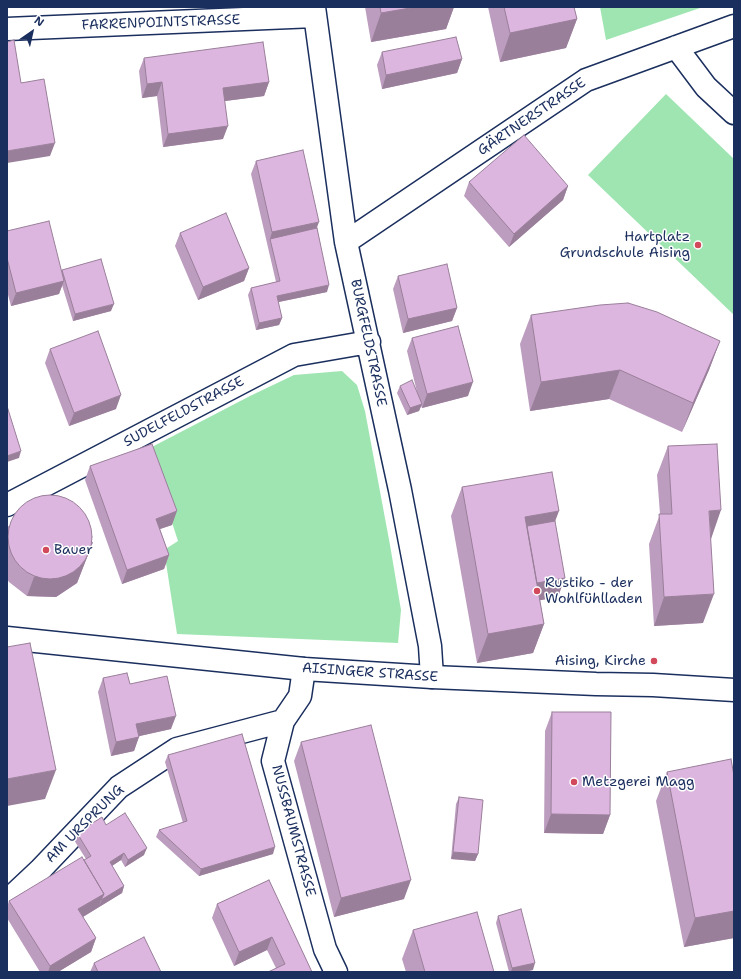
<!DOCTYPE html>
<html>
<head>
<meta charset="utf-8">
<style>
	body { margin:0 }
	#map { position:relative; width:741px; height:979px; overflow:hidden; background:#fff; font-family:"Shantell Sans",sans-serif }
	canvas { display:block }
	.frame { position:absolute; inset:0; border:8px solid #1b2f5e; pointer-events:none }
	.north { position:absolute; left:12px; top:12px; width:40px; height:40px; -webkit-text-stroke:3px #fff; paint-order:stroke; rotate:34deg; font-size:11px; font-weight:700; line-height:16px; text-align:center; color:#1b2f5e }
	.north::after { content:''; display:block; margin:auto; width:14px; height:18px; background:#1b2f5e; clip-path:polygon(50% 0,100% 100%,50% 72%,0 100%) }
</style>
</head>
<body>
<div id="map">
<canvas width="741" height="979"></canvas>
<div class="frame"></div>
<div class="north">N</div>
</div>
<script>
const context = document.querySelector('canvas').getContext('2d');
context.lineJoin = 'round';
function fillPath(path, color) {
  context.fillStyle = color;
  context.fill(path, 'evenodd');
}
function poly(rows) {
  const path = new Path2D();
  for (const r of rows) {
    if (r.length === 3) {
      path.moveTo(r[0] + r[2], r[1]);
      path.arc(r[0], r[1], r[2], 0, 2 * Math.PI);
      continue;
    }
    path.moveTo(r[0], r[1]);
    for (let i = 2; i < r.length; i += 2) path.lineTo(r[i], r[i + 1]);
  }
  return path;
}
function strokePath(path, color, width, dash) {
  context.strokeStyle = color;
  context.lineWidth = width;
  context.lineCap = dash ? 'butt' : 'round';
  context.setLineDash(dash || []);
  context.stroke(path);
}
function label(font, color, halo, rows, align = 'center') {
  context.font = font + ' "Shantell Sans",sans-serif';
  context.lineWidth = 3;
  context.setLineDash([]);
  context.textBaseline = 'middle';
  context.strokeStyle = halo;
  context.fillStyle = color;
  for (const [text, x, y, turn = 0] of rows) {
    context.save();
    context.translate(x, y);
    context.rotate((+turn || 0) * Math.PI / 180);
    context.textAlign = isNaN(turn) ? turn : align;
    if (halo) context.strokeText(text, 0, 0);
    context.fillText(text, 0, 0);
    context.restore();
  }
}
fillPath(poly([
	[600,7,703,7,606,40],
	[666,94,734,159,734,315,588,175],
	[342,371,357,385,365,411,390,545,401,610,398,643,177,634,164,550,178,541,148,449,250,396,294,375]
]), '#9fe5b2');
const street = poly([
	[314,7,346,242,400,490,430,646,432,677],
	[7,29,315,16],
	[676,47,706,87,734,113],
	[346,242,586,80,734,26],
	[7,505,294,355,369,342],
	[304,669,300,696,283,721,273,761,325,949,336,972],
	[7,901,40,870,119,787,177,749,283,721]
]);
const secondary = poly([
	[7,638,304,669,432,677,596,684,653,685,734,690]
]);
strokePath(street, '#1b2f5e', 25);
strokePath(secondary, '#1b2f5e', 25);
strokePath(street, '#fff', 22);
strokePath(secondary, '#fff', 22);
fillPath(poly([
	[365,7,454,7,446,29,371,42],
	[488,7,574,7,577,19,566,48,500,62],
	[382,52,462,59,457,73,382,89,377,65],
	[144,58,269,82,264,96,224,101,223,139,163,147,157,96,142,98,139,71],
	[256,161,317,228,327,292,278,302,282,318,279,325,256,330,248,295,251,288,276,282,251,174],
	[469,182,568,186,563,200,509,247,464,196],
	[7,231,62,272,62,270,111,311,73,321,62,285,59,294,11,306,7,291],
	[180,233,249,268,244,281,198,300,175,246],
	[398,276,457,308,452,321,403,333,393,289],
	[531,315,720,341,709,370,682,432,609,399,530,411,520,344],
	[412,338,468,396,422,408,421,406,419,411,407,415,397,393,400,386,418,396,407,351],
	[50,349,116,409,69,426,45,363],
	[668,446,710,539,703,623,654,626,649,544,660,514,657,475],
	[90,466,172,525,160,529,169,555,164,569,122,584,85,480],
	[462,487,555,521,558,597,540,600,544,624,533,653,477,663,451,516],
	[8,526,93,542,77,583,56,597,27,596,9,582,7,579,7,528],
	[103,678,130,684,171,729,139,736,134,751,111,756,98,692],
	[552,712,610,815,603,834,544,833,545,731],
	[301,742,404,899,334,917,294,761],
	[168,755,273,854,199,876,156,837,159,830,183,823,165,762],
	[667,772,734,776,734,938,684,947,656,801],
	[459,797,478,854,475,861,451,859,456,804],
	[106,825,144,855,125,867,121,860,112,866,124,886,122,893,83,917,96,938,91,952,58,972,40,972,7,918,7,907,9,901,86,859,74,840,77,833],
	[269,880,312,972,276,968,267,950,234,966,212,918,217,904],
	[498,916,533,970,523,972,509,972,496,923],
	[413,930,494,972,406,972,402,959],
	[94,963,161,972,90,972]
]), '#bd9dbf');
fillPath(poly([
	[416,7,454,7,446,29,371,42,381,13],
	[577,19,566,48,500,62,510,33],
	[462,59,457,73,382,89,386,75],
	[162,82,157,96,142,98,147,84],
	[269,82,264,96,218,102,223,88],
	[228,126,223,139,163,147,168,134],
	[55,143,50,156,7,163,7,151],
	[568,186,563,200,509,247,514,234],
	[319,222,314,235,270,239,272,232],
	[249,268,244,281,198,300,203,287],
	[64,281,59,294,11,306,16,293],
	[329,285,327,292,274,303,277,296],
	[114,304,111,311,73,321,75,314],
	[457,308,452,321,403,333,408,319],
	[282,318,279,325,256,330,259,323],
	[720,341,709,370,682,432,693,403],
	[620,370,609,399,530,411,541,382],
	[473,382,468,396,422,408,427,394],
	[121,395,116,409,69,426,74,413],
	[422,404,419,411,407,415,410,408],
	[21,451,19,458,7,462,7,456],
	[721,510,711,539,709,511],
	[177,511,172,525,151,532,156,519],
	[559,511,548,540,525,544,525,517],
	[93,542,77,583,56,597,27,596,34,577],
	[169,555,164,569,122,584,127,570],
	[565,578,558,597,525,603,532,584],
	[714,594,703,623,654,626,664,597],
	[544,624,533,653,477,663,488,634],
	[176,716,171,729,131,738,136,724],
	[139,737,134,751,111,756,116,742],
	[56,770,45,799,7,806,7,779],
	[551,814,610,815,603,834,544,833],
	[275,847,273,854,199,876,201,869],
	[147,848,144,855,125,867,128,860],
	[453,852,478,854,475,861,451,859],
	[124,853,121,860,107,869,110,862],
	[411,880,404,899,334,917,341,898],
	[124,886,122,893,99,907,101,900],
	[104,894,99,907,73,923,78,909],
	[734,911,734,938,684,947,695,918],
	[272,937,267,950,234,966,239,952],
	[96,938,91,952,58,972,48,972,50,966],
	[535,963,533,970,523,972,511,972,512,968]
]), '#9a7f9b');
const building = poly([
	[380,7,416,7,381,13,380,7],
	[504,7,574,7,577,19,510,33,504,7],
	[456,37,462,59,386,75,382,52,456,37],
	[14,40,21,83,44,79,55,143,7,151,7,42,14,40],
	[263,42,269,82,223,88,228,126,168,134,162,82,147,84,144,58,263,42],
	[524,135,568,186,514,234,469,182,524,135],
	[303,150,319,222,272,232,256,161,303,150],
	[226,213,249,268,203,287,180,233,226,213],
	[49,221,64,281,16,293,7,258,7,231,49,221],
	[317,228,329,285,277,296,282,318,259,323,251,288,280,281,270,239,317,228],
	[101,259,114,304,75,314,62,270,101,259],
	[447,264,457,308,408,319,398,276,447,264],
	[628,303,657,312,720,341,693,403,620,370,541,382,531,315,600,305,628,303],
	[458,326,473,382,427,394,412,338,458,326],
	[98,331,121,395,74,413,50,349,98,331],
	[412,380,422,404,410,408,400,386,412,380],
	[7,406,21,451,7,456,7,406],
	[152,444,177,511,156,519,169,555,127,570,90,466,152,444],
	[717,444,721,510,709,511,714,594,664,597,659,514,672,514,668,446,717,444],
	[552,472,559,511,525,517,544,624,488,634,462,487,552,472],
	[50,537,42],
	[555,521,565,578,537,583,527,526,555,521],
	[30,643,56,770,7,779,7,647,30,643],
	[127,673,130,684,167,676,176,716,136,724,139,737,116,742,103,678,127,673],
	[552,712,611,712,610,815,551,814,552,712],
	[371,725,411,880,341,898,301,742,371,725],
	[242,734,275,847,201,869,159,830,187,821,168,755,242,734],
	[731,759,734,776,734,911,695,918,667,772,731,759],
	[459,797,483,800,478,854,453,852,459,797],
	[125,813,147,848,128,860,124,853,110,862,124,886,101,900,104,894,84,860,91,856,77,833,102,817,106,825,125,813],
	[82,857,104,894,78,909,96,938,50,966,9,901,82,857],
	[269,880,312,972,268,972,285,964,272,937,239,952,217,904,269,880],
	[521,909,535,963,512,968,498,916,521,909],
	[477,912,494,972,425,972,413,930,477,912],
	[144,937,161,972,98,972,94,963,144,937]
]);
fillPath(building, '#dcb6de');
strokePath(building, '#9a7f9b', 1);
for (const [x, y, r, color] of [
	[698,245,4,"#d1495b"],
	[46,550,4,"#d1495b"],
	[537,591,4,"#d1495b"],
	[654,661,4,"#d1495b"],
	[574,782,4,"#d1495b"]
]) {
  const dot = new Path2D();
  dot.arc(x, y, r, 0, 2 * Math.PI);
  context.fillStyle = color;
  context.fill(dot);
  strokePath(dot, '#fff', 1.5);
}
label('14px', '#1b2f5e', '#fff', [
	["FARRENPOINTSTRASSE",161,23,-2],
	["GÄRTNERSTRASSE",532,117,-34],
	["BURGFELDSTRASSE",368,343,78],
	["SUDELFELDSTRASSE",184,412,-28],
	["AISINGER STRASSE",370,673,4],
	["AM URSPRUNG",85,824,-45],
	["NUSSBAUMSTRASSE",293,831,75]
]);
label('14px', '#1b2f5e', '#fff', [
	["Hartplatz",690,237,"right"],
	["Grundschule Aising",690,253,"right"],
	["Bauer",54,550],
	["Rustiko - der",545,583],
	["Wohlfühlladen",545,599],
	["Aising, Kirche",646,661,"right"],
	["Metzgerei Magg",582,782]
], 'left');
</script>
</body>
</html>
